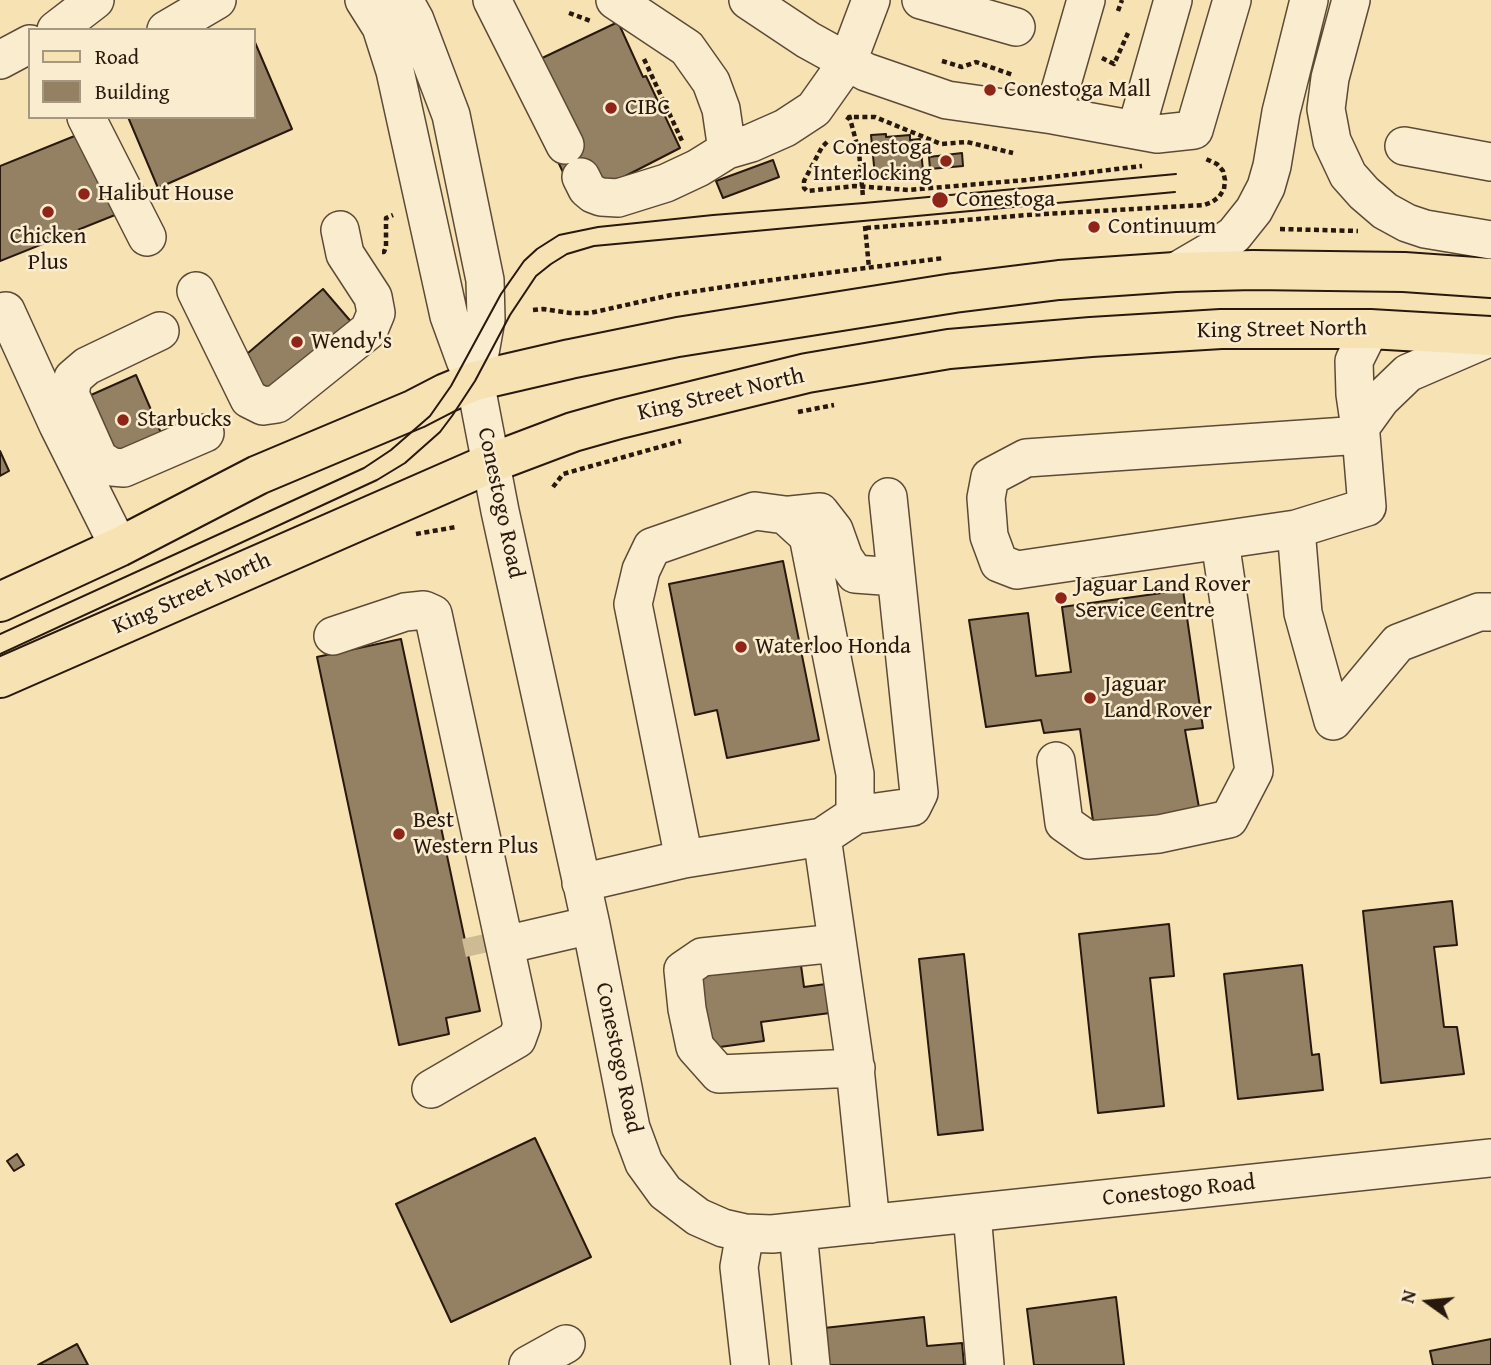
<!DOCTYPE html>
<html>
<head>
<meta charset="utf-8">
<style>
	body { margin:0 }
	#map { position:relative; width:1491px; height:1365px; overflow:hidden; background:#f7e2b4; font-family:"Gentium Book Plus",serif }
	canvas { display:block }
	.legend { position:absolute; left:28px; top:28px; width:228px; height:91px; box-sizing:border-box; background:#faecce; border:2px solid #a69781; margin:0; padding:9px 12px; list-style:none; font-size:21px; color:#28180d }
	.legend li { display:flex; align-items:center; gap:14px; height:35px }
	.legend b { width:35px; border:2px solid #a69781 }
	.north { position:absolute; left:1393px; top:1267px; width:70px; height:70px; -webkit-text-stroke:5px #faecce; paint-order:stroke; rotate:285deg; font-size:19px; font-weight:700; line-height:28px; text-align:center; color:#28180d }
	.north::after { content:''; display:block; margin:auto; width:24px; height:32px; background:#28180d; clip-path:polygon(50% 0,100% 100%,50% 72%,0 100%) }
</style>
</head>
<body>
<div id="map">
<canvas width="1491" height="1365"></canvas>
<ul class="legend">
<li><b style="height:9px;background:#f7e2b4"></b>Road</li>
<li><b style="height:19px;background:#948164"></b>Building</li>
</ul>
<div class="north">N</div>
</div>
<script>
const context = document.querySelector('canvas').getContext('2d');
context.lineJoin = 'round';
function fillPath(path, color) {
  context.fillStyle = color;
  context.fill(path, 'evenodd');
}
function poly(rows) {
  const path = new Path2D();
  for (const r of rows) {
    path.moveTo(r[0], r[1]);
    for (let i = 2; i < r.length; i += 2) path.lineTo(r[i], r[i + 1]);
  }
  return path;
}
function strokePath(path, color, width, dash) {
  context.strokeStyle = color;
  context.lineWidth = width;
  context.lineCap = dash ? 'butt' : 'round';
  context.setLineDash(dash || []);
  context.stroke(path);
}
function label(font, color, halo, rows, align = 'center') {
  context.font = font + ' "Gentium Book Plus",serif';
  context.lineWidth = 5;
  context.setLineDash([]);
  context.textBaseline = 'middle';
  context.strokeStyle = halo;
  context.fillStyle = color;
  for (const [text, x, y, turn = 0] of rows) {
    context.save();
    context.translate(x, y);
    context.rotate((+turn || 0) * Math.PI / 180);
    context.textAlign = isNaN(turn) ? turn : align;
    if (halo) context.strokeText(text, 0, 0);
    context.fillText(text, 0, 0);
    context.restore();
  }
}
const building = poly([
	[618,22,643,77,646,76,680,148,604,187,568,183,553,151,538,60,618,22],
	[254,40,292,129,158,188,128,117,254,117,254,40],
	[82,133,115,215,0,261,0,166,82,133],
	[886,134,886,137,910,135,910,140,920,139,923,171,875,176,871,135,886,134],
	[962,153,963,166,930,169,929,157,962,153],
	[773,160,779,177,723,198,716,181,773,160],
	[323,289,353,324,270,394,241,359,323,289],
	[136,375,164,440,111,464,82,399,136,375],
	[0,451,9,471,0,476,0,451],
	[783,561,819,740,727,758,717,710,695,715,669,584,783,561],
	[1183,590,1203,728,1185,730,1200,813,1094,828,1080,729,1044,733,1041,720,986,727,969,620,1028,613,1036,676,1071,672,1062,607,1183,590],
	[401,639,480,1011,446,1018,449,1034,399,1045,317,657,401,639],
	[1452,901,1457,945,1434,947,1444,1027,1457,1027,1464,1074,1381,1083,1363,911,1452,901],
	[1169,924,1174,976,1150,978,1164,1106,1098,1113,1079,934,1169,924],
	[964,954,983,1130,938,1135,919,959,964,954],
	[800,958,804,987,826,984,830,1013,761,1022,764,1041,705,1049,695,972,800,958],
	[1302,965,1312,1055,1319,1054,1323,1090,1238,1099,1224,974,1302,965],
	[535,1138,591,1257,451,1322,396,1204,535,1138],
	[17,1154,24,1165,14,1171,7,1161,17,1154],
	[1116,1297,1124,1365,1034,1365,1027,1309,1116,1297],
	[924,1317,927,1346,962,1343,964,1365,828,1365,824,1328,924,1317],
	[1491,1339,1491,1365,1433,1365,1430,1351,1491,1339],
	[77,1344,88,1365,38,1365,77,1344]
]);
fillPath(building, '#948164');
strokePath(building, '#28180d', 2);
strokePath(poly([
	[480,935,484,953]
]), '#ceba93', 37, [37, 18]);
const minor = poly([
	[364,0,381,27,395,71,449,316,465,360,475,381,500,511,591,925,631,1128,644,1163,665,1192,698,1217,723,1228,745,1233,772,1234,1491,1158],
	[404,0,415,20,451,115,485,280,486,319,475,381],
	[492,0,565,145],
	[615,0,687,48,711,82,721,109,727,150],
	[748,0,808,40,866,72,947,100,1053,115,1157,134,1194,130,1232,0],
	[921,0,1016,27],
	[1351,0,1330,78,1326,109,1332,141,1348,175,1364,193,1385,211,1407,223,1425,229,1491,240],
	[56,30,95,0],
	[166,30,217,0],
	[0,60,30,44],
	[1053,115,1086,0],
	[86,117,147,237],
	[1136,130,1173,0],
	[1404,146,1491,162],
	[581,177,587,189,593,194,601,197,618,198,666,183,698,168,727,150,751,143,785,128,814,109,848,61,871,0],
	[1175,272,1211,251,1234,235,1254,210,1266,187,1272,166,1281,112,1309,0],
	[196,291,249,399,263,406,277,404,369,330,376,313,373,297,345,254,340,230],
	[0,312,6,311,58,425,119,547],
	[1370,329,1354,361,1355,394,1361,435,1367,507,1296,529,1303,613,1333,721,1398,643,1479,612,1491,612],
	[160,331,87,366,73,378,70,394,99,459,112,467,124,468,205,433],
	[1360,428,1381,399,1408,373,1491,337],
	[791,515,820,512,834,530,844,558,855,574,896,577],
	[1296,529,1017,570,999,563,989,536,986,498,990,477,1026,458,1361,435],
	[333,636,405,612,424,610,433,614,522,1025,517,1039,431,1089],
	[1056,761,1064,823,1088,840,1159,834,1229,819,1254,771,1220,541],
	[855,815,912,807,919,793,888,497],
	[822,837,854,1058,871,1224],
	[581,883,684,859,822,837,855,815,855,774,808,536,785,515,755,511,652,547,641,570,633,604,684,859],
	[837,943,702,957,683,970,687,1009,695,1047,719,1074,856,1068],
	[505,945,591,925],
	[972,1213,985,1365],
	[798,1232,811,1365],
	[745,1233,739,1267,750,1365],
	[528,1365,566,1344]
]);
const major = poly([
	[0,602,119,547,258,475,415,409,446,393,475,381,570,359,678,337,954,293,1059,280,1175,272,1253,270,1404,272,1491,278],
	[0,678,491,463,573,432,619,419,807,373,949,349,1091,337,1221,329,1370,329,1491,336]
]);
strokePath(minor, '#5c4a37', 40);
strokePath(major, '#28180d', 42);
strokePath(poly([
	[1118,11,1122,0],
	[569,13,591,21],
	[1102,58,1114,64,1128,33],
	[644,59,683,143],
	[942,61,962,67,976,62,1013,75],
	[849,115,859,152,863,197],
	[847,120,849,117,875,117,941,144,967,142,1013,153],
	[827,142,822,147,804,181,804,188,807,191,855,186,908,190,1026,180,1142,166],
	[865,226,869,268],
	[866,228,1028,215,1204,205,1212,202,1219,197,1224,189,1225,180,1223,171,1217,164,1206,159],
	[1280,229,1358,231],
	[382,252,384,252,386,247,386,218,393,215],
	[533,310,543,309,570,313,590,313,671,295,764,281,944,258],
	[798,412,834,405],
	[553,487,563,474,681,441],
	[416,534,456,527]
]), '#28180d', 4.5, [5, 3.5]);
strokePath(minor, '#faecce', 37);
strokePath(major, '#f7e2b4', 38);
strokePath(poly([
	[0,634,340,479,364,468,391,450,430,416,451,386,501,294,524,261,537,249,559,235,598,227,713,215,864,203,1176,174],
	[0,654,377,480,405,463,440,432,452,416,475,381,510,315,536,276,551,264,567,254,594,246,1175,192]
]), '#28180d', 2);
for (const [x, y, r, color] of [
	[990,90,7,"#8f2418"],
	[611,108,7,"#8f2418"],
	[946,161,7,"#8f2418"],
	[84,194,7,"#8f2418"],
	[940,200,9,"#8f2418"],
	[48,212,7,"#8f2418"],
	[1094,227,7,"#8f2418"],
	[297,342,7,"#8f2418"],
	[123,420,7,"#8f2418"],
	[1061,598,7,"#8f2418"],
	[741,647,7,"#8f2418"],
	[1090,698,7,"#8f2418"],
	[399,834,7,"#8f2418"]
]) {
  const dot = new Path2D();
  dot.arc(x, y, r, 0, 2 * Math.PI);
  context.fillStyle = color;
  context.fill(dot);
  strokePath(dot, '#faecce', 2.5);
}
label('23px', '#28180d', '#faecce', [
	["Conestoga Mall",1004,90],
	["CIBC",625,108],
	["Conestoga",932,148,"right"],
	["Interlocking",932,174,"right"],
	["Halibut House",98,194],
	["Conestoga",956,200],
	["Continuum",1108,227],
	["Chicken",48,237,"center"],
	["Plus",48,263,"center"],
	["Wendy's",311,342],
	["Starbucks",137,420],
	["Jaguar Land Rover",1075,585],
	["Service Centre",1075,611],
	["Waterloo Honda",755,647],
	["Jaguar",1104,685],
	["Land Rover",1104,711],
	["Best",413,821],
	["Western Plus",413,847]
], 'left');
label('23px', '#28180d', '#faecce', [
	["King Street North",1282,330,-1],
	["King Street North",721,395,-13],
	["Conestogo Road",500,503,78],
	["King Street North",192,594,-24],
	["Conestogo Road",618,1058,78],
	["Conestogo Road",1179,1191,-6]
]);
</script>
</body>
</html>
